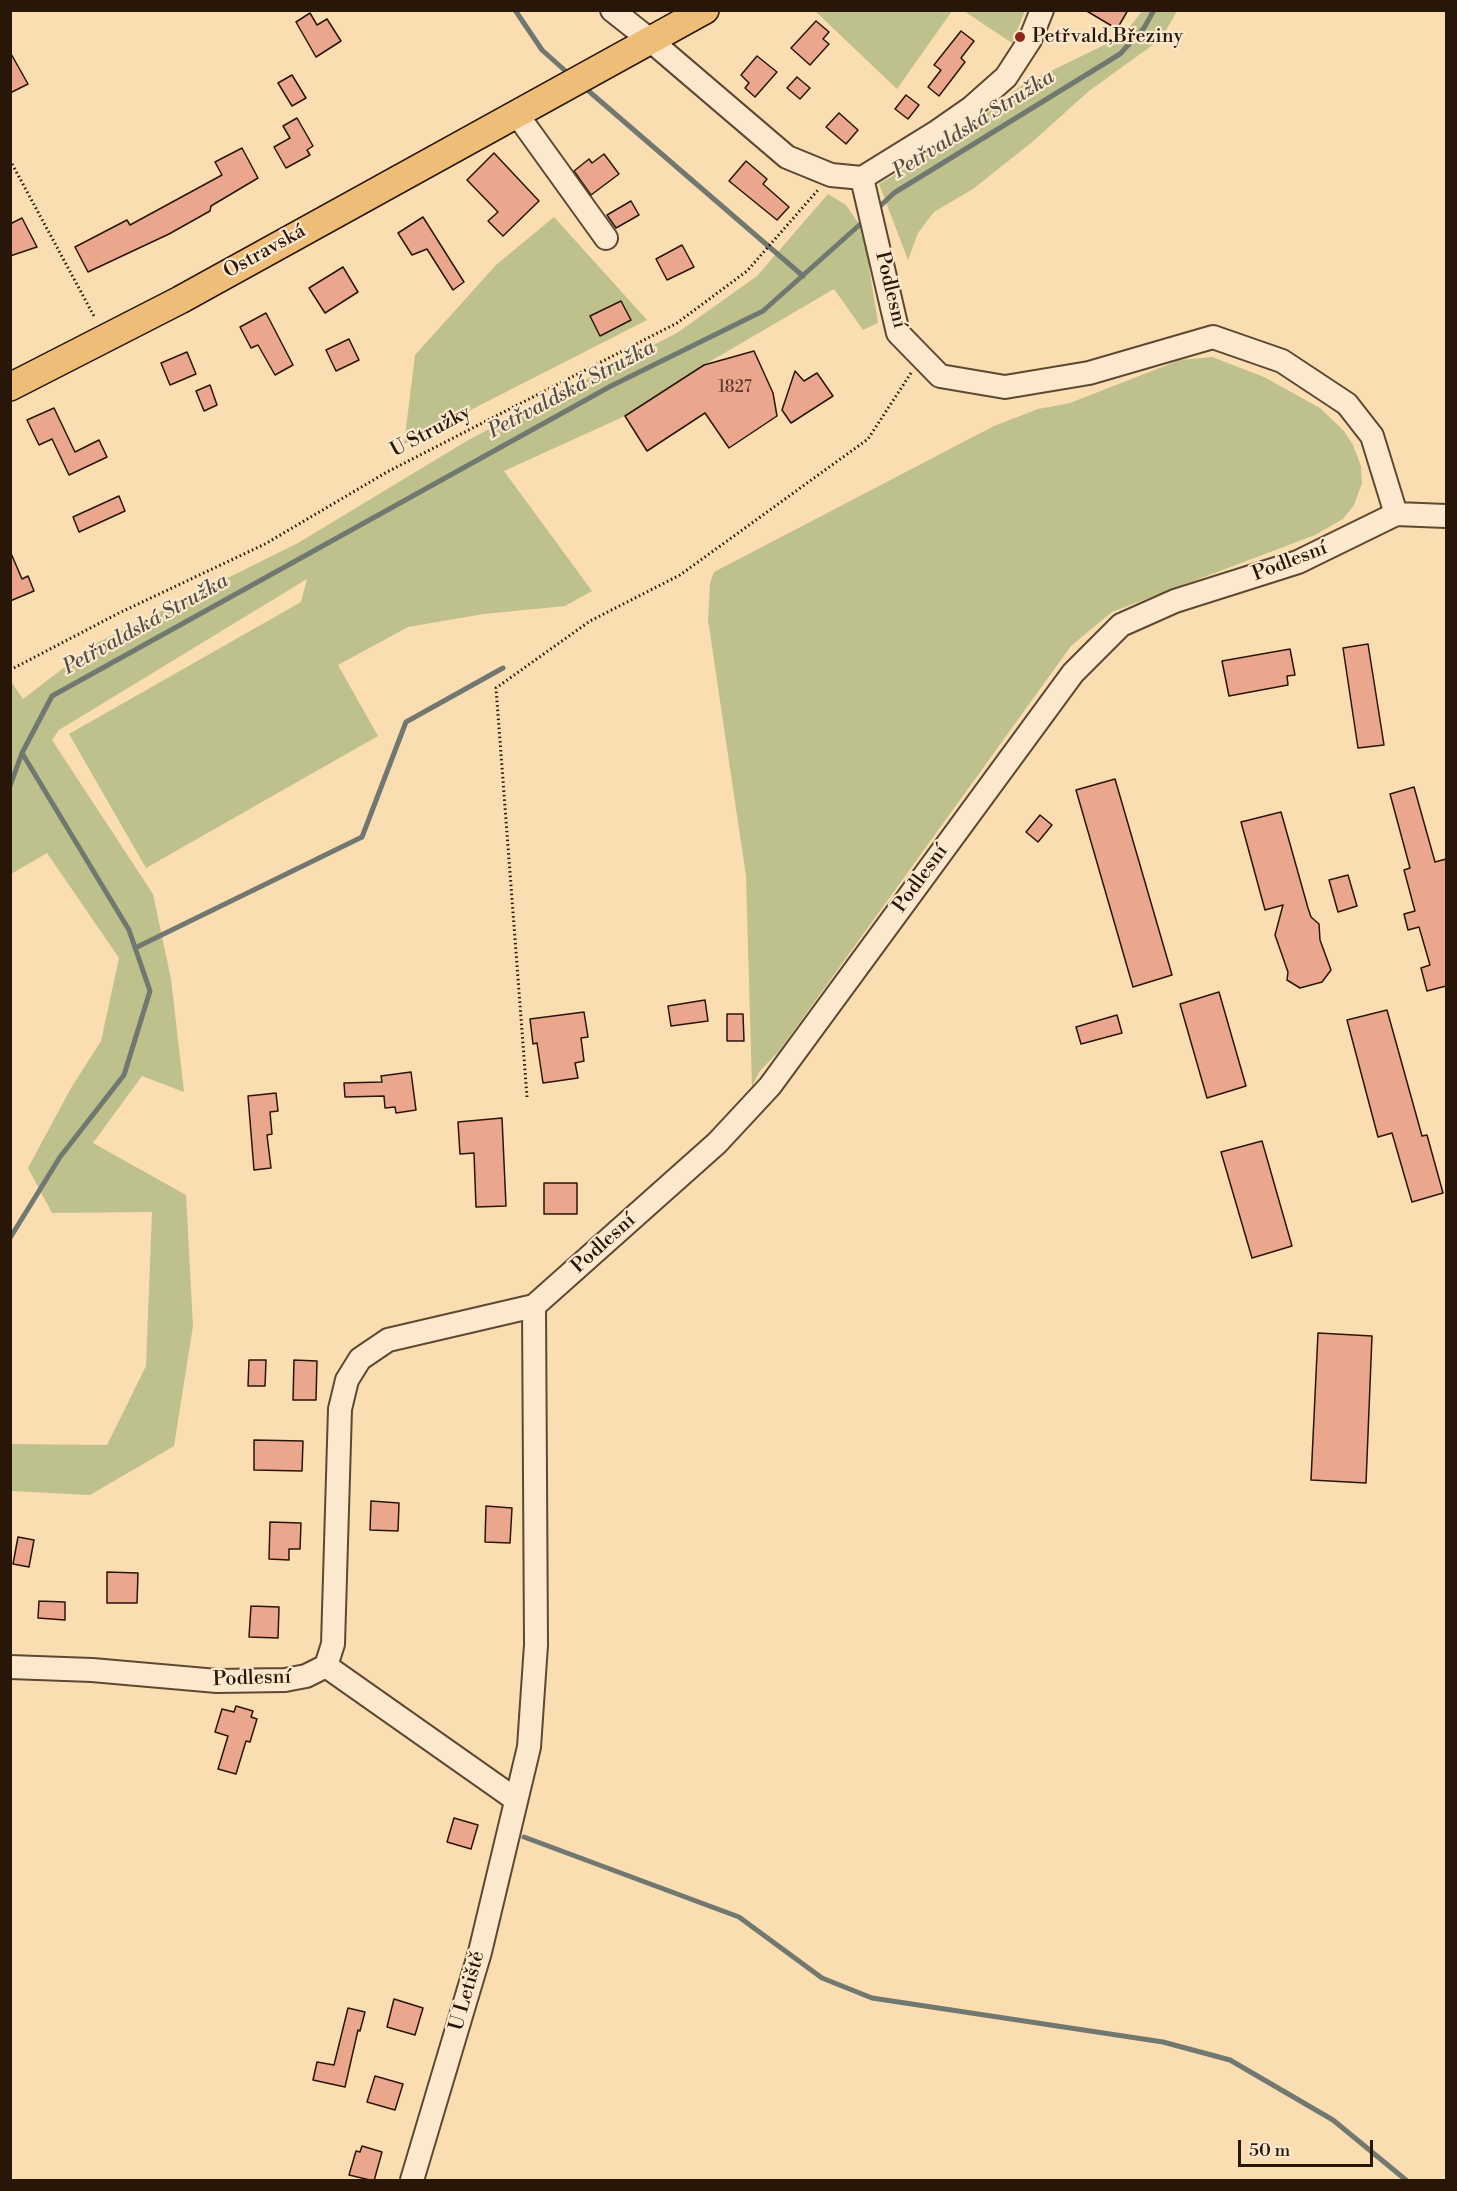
<!DOCTYPE html>
<html>
<head>
<meta charset="utf-8">
<style>
	body { margin:0 }
	#map { position:relative; width:1457px; height:2191px; overflow:hidden; background:#fbddb2; font-family:"Libre Bodoni",serif }
	canvas { display:block }
	.frame { position:absolute; inset:0; border:12px solid #281608; pointer-events:none }
	.scale { position:absolute; left:1238px; top:2140px; width:135px; height:27px; box-sizing:border-box; border:3px solid #281608; border-top:0; padding-left:8px; font-size:18px; line-height:21px; white-space:nowrap; color:#281608; -webkit-text-stroke:4px #fce9cd; paint-order:stroke }
</style>
</head>
<body>
<div id="map">
<canvas width="1457" height="2191"></canvas>
<div class="frame"></div>
<div class="scale">50 m</div>
</div>
<script>
const context = document.querySelector('canvas').getContext('2d');
context.lineJoin = 'round';
function fillPath(path, color) {
  context.fillStyle = color;
  context.fill(path, 'evenodd');
}
function poly(rows) {
  const path = new Path2D();
  for (const r of rows) {
    path.moveTo(r[0], r[1]);
    for (let i = 2; i < r.length; i += 2) path.lineTo(r[i], r[i + 1]);
  }
  return path;
}
function strokePath(path, color, width, dash) {
  context.strokeStyle = color;
  context.lineWidth = width;
  context.lineCap = dash ? 'butt' : 'round';
  context.setLineDash(dash || []);
  context.stroke(path);
}
function label(font, color, halo, rows, align = 'center') {
  context.font = font + ' "Libre Bodoni",serif';
  context.lineWidth = 4.5;
  context.setLineDash([]);
  context.textBaseline = 'middle';
  context.strokeStyle = halo;
  context.fillStyle = color;
  for (const [text, x, y, turn = 0] of rows) {
    context.save();
    context.translate(x, y);
    context.rotate((+turn || 0) * Math.PI / 180);
    context.textAlign = isNaN(turn) ? turn : align;
    if (halo) context.strokeText(text, 0, 0);
    context.fillText(text, 0, 0);
    context.restore();
  }
}
fillPath(poly([
	[815,11,952,11,897,89],
	[964,11,1025,11,1012,43],
	[1142,11,1177,11,1161,39,1089,91,1031,143,973,189,934,212,918,233,908,260,879,184,951,141,1022,85,1123,36],
	[828,194,846,205,870,240,869,267,878,323,863,330,834,289,704,365,625,416,504,471,592,591,565,606,484,614,408,627,338,665,378,736,146,868,69,734,301,602,307,579,59,730,52,740,153,894,171,979,184,1092,142,1076,93,1143,186,1195,193,1326,174,1446,90,1495,11,1491,11,1444,107,1445,146,1366,152,1212,52,1213,28,1168,71,1088,101,1041,119,958,47,853,11,874,10,680,23,699,95,644,298,543,470,439,677,333,757,276],
	[554,217,647,320,404,444,415,355,496,265],
	[1212,357,1264,377,1320,408,1344,431,1353,445,1361,466,1362,483,1354,505,1343,519,1315,535,1112,612,1071,646,779,1051,759,1072,752,1087,746,876,708,620,710,583,714,572,994,426,1038,409,1070,403,1180,360]
]), '#bfc18c');
strokePath(poly([
	[515,10,542,50,570,75],
	[584,87,803,276],
	[876,210,894,193,1120,54,1144,28,1154,10],
	[10,786,22,753,52,696,611,386,763,311,865,220],
	[137,947,362,837,406,722,503,668],
	[10,1238,60,1157,124,1075,150,991,129,930,22,753],
	[524,1837,739,1917,822,1978,872,1998,1163,2042,1230,2060,1333,2120,1406,2180]
]), '#717870', 5);
const building = poly([
	[1085,10,1128,10,1117,29,1085,10],
	[310,13,317,25,327,19,341,41,316,57,296,22,310,13],
	[816,21,829,32,823,39,829,44,810,65,791,48,816,21],
	[961,31,974,41,961,58,965,62,939,96,928,87,941,70,934,65,961,31],
	[10,52,28,84,10,93,10,52],
	[757,56,777,72,755,97,745,88,749,83,741,75,757,56],
	[292,75,306,98,292,106,278,83,292,75],
	[797,77,810,88,800,99,787,88,797,77],
	[906,95,919,105,908,119,895,109,906,95],
	[839,113,858,130,846,144,826,127,839,113],
	[297,118,313,146,307,150,310,155,286,168,274,147,290,138,283,126,297,118],
	[242,148,258,178,211,206,210,211,169,234,88,272,75,247,127,220,130,225,222,175,215,162,242,148],
	[494,153,539,201,503,236,488,221,498,212,467,180,494,153],
	[604,154,619,174,591,195,574,171,589,159,592,163,604,154],
	[746,161,767,179,763,184,789,207,777,220,729,181,746,161],
	[631,201,639,215,616,228,607,215,631,201],
	[423,217,464,282,453,290,427,249,412,255,398,233,423,217],
	[22,218,37,247,10,256,10,224,22,218],
	[682,245,694,267,667,280,656,259,682,245],
	[343,267,358,292,325,313,309,288,343,267],
	[621,301,631,320,600,336,590,316,621,301],
	[266,313,293,365,275,375,258,345,251,348,240,327,266,313],
	[349,339,359,360,336,371,326,350,349,339],
	[754,351,773,393,777,416,729,448,705,413,647,451,625,416,704,365,754,351],
	[187,352,196,374,170,385,161,363,187,352],
	[795,371,804,381,817,373,833,396,791,423,782,410,795,371],
	[210,385,217,405,204,411,196,391,210,385],
	[54,408,75,452,99,440,107,457,69,475,52,439,39,445,27,420,54,408],
	[119,496,125,511,79,532,73,517,119,496],
	[10,551,22,579,28,576,34,591,10,601,10,551],
	[1368,644,1384,745,1358,748,1343,648,1368,644],
	[1290,649,1295,675,1287,676,1288,685,1229,696,1222,661,1290,649],
	[1115,779,1172,975,1133,987,1076,790,1115,779],
	[1414,787,1435,862,1446,859,1446,986,1427,991,1421,968,1430,965,1419,927,1408,930,1404,914,1415,911,1404,870,1410,868,1390,794,1414,787],
	[1281,812,1308,908,1311,917,1319,924,1320,940,1331,970,1322,982,1300,988,1287,980,1288,972,1275,935,1283,905,1265,910,1241,822,1281,812],
	[1040,815,1052,825,1038,842,1026,832,1040,815],
	[1348,875,1357,906,1338,912,1329,880,1348,875],
	[1219,992,1246,1086,1207,1098,1180,1004,1219,992],
	[705,1000,708,1021,671,1026,668,1006,705,1000],
	[1387,1010,1422,1136,1427,1135,1443,1193,1412,1202,1392,1133,1378,1137,1347,1020,1387,1010],
	[584,1012,588,1037,581,1038,584,1061,575,1063,578,1078,543,1083,537,1043,533,1044,530,1019,584,1012],
	[727,1014,743,1014,744,1041,727,1041,727,1014],
	[1117,1015,1122,1033,1081,1044,1076,1027,1117,1015],
	[411,1072,416,1110,396,1113,395,1107,385,1108,384,1096,345,1097,344,1083,382,1082,381,1076,411,1072],
	[276,1093,278,1111,270,1112,272,1134,267,1135,271,1168,254,1170,248,1096,276,1093],
	[502,1118,506,1206,476,1207,474,1153,460,1154,458,1122,502,1118],
	[1262,1141,1292,1246,1252,1258,1221,1152,1262,1141],
	[544,1183,577,1183,577,1214,544,1214,544,1183],
	[1318,1333,1372,1336,1366,1483,1311,1480,1318,1333],
	[249,1360,266,1360,265,1386,248,1386,249,1360],
	[294,1360,317,1361,316,1400,293,1400,294,1360],
	[254,1440,303,1441,302,1471,254,1470,254,1440],
	[371,1501,399,1503,398,1531,370,1530,371,1501],
	[486,1506,512,1508,510,1543,485,1542,486,1506],
	[270,1522,301,1523,300,1549,289,1549,289,1560,269,1559,270,1522],
	[18,1537,34,1540,29,1567,13,1564,18,1537],
	[107,1572,138,1573,137,1603,107,1603,107,1572],
	[39,1601,65,1602,65,1620,38,1618,39,1601],
	[251,1606,279,1607,278,1638,249,1637,251,1606],
	[236,1706,253,1711,251,1717,257,1719,250,1742,246,1741,236,1774,218,1769,228,1736,215,1732,222,1709,234,1712,236,1706],
	[454,1818,478,1825,471,1849,447,1842,454,1818],
	[394,1999,423,2008,415,2035,387,2027,394,1999],
	[348,2008,365,2012,360,2031,358,2030,345,2087,313,2080,317,2062,334,2065,348,2008],
	[375,2076,403,2084,395,2110,367,2102,375,2076],
	[362,2146,382,2152,374,2181,349,2175,356,2151,360,2152,362,2146]
]);
fillPath(building, '#eba78e');
strokePath(building, '#281608', 1.5);
const minor = poly([
	[612,10,650,40,787,157,831,175,862,178,938,131,971,108,1006,77,1030,40,1042,10],
	[516,113,606,238],
	[862,178,898,333,940,376,1005,387,1089,373,1213,337,1282,361,1347,404,1372,436,1396,514],
	[1396,514,1446,516],
	[326,1666,515,1799],
	[10,1667,92,1670,217,1681,285,1680,306,1676,326,1666,333,1644,340,1409,347,1380,360,1359,388,1340,534,1306,717,1143,770,1086,1073,673,1121,625,1175,601,1298,562,1396,514],
	[412,2180,480,1952,529,1747,536,1645,534,1306]
]);
const major = poly([
	[10,387,180,300,705,10]
]);
strokePath(minor, '#5d4832', 26);
strokePath(major, '#281608', 30);
strokePath(poly([
	[10,160,95,318],
	[10,670,119,613,265,544,387,472,677,323,747,271,818,190],
	[527,1097,496,688,590,621,680,575,868,439,911,373]
]), '#281608', 3, [1.5, 3]);
strokePath(minor, '#fce9cd', 22);
strokePath(major, '#eebe79', 27);
for (const [x, y, r, color] of [
	[1020,37,6,"#8f2418"]
]) {
  const dot = new Path2D();
  dot.arc(x, y, r, 0, 2 * Math.PI);
  context.fillStyle = color;
  context.fill(dot);
  strokePath(dot, '#fce9cd', 2);
}
label('16px', '#593a2a', null, [
	["1827",735,388]
]);
label('20px', '#281608', '#fce9cd', [
	["Petřvald,Březiny",1032,37]
], 'left');
label('20px', '#281608', '#fce9cd', [
	["Ostravská",265,252,-29],
	["Podlesní",890,290,76],
	["U Stružky",431,432,-28],
	["Podlesní",1290,562,-21],
	["Podlesní",921,879,-54],
	["Podlesní",604,1244,-42],
	["Podlesní",252,1679,-2],
	["U Letiště",468,1991,-74]
]);
label('italic 21px', '#534f45', '#fce9cd', [
	["Petřvaldská Stružka",974,125,-32],
	["Petřvaldská Stružka",572,390,-28],
	["Petřvaldská Stružka",146,625,-29]
]);
</script>
</body>
</html>
